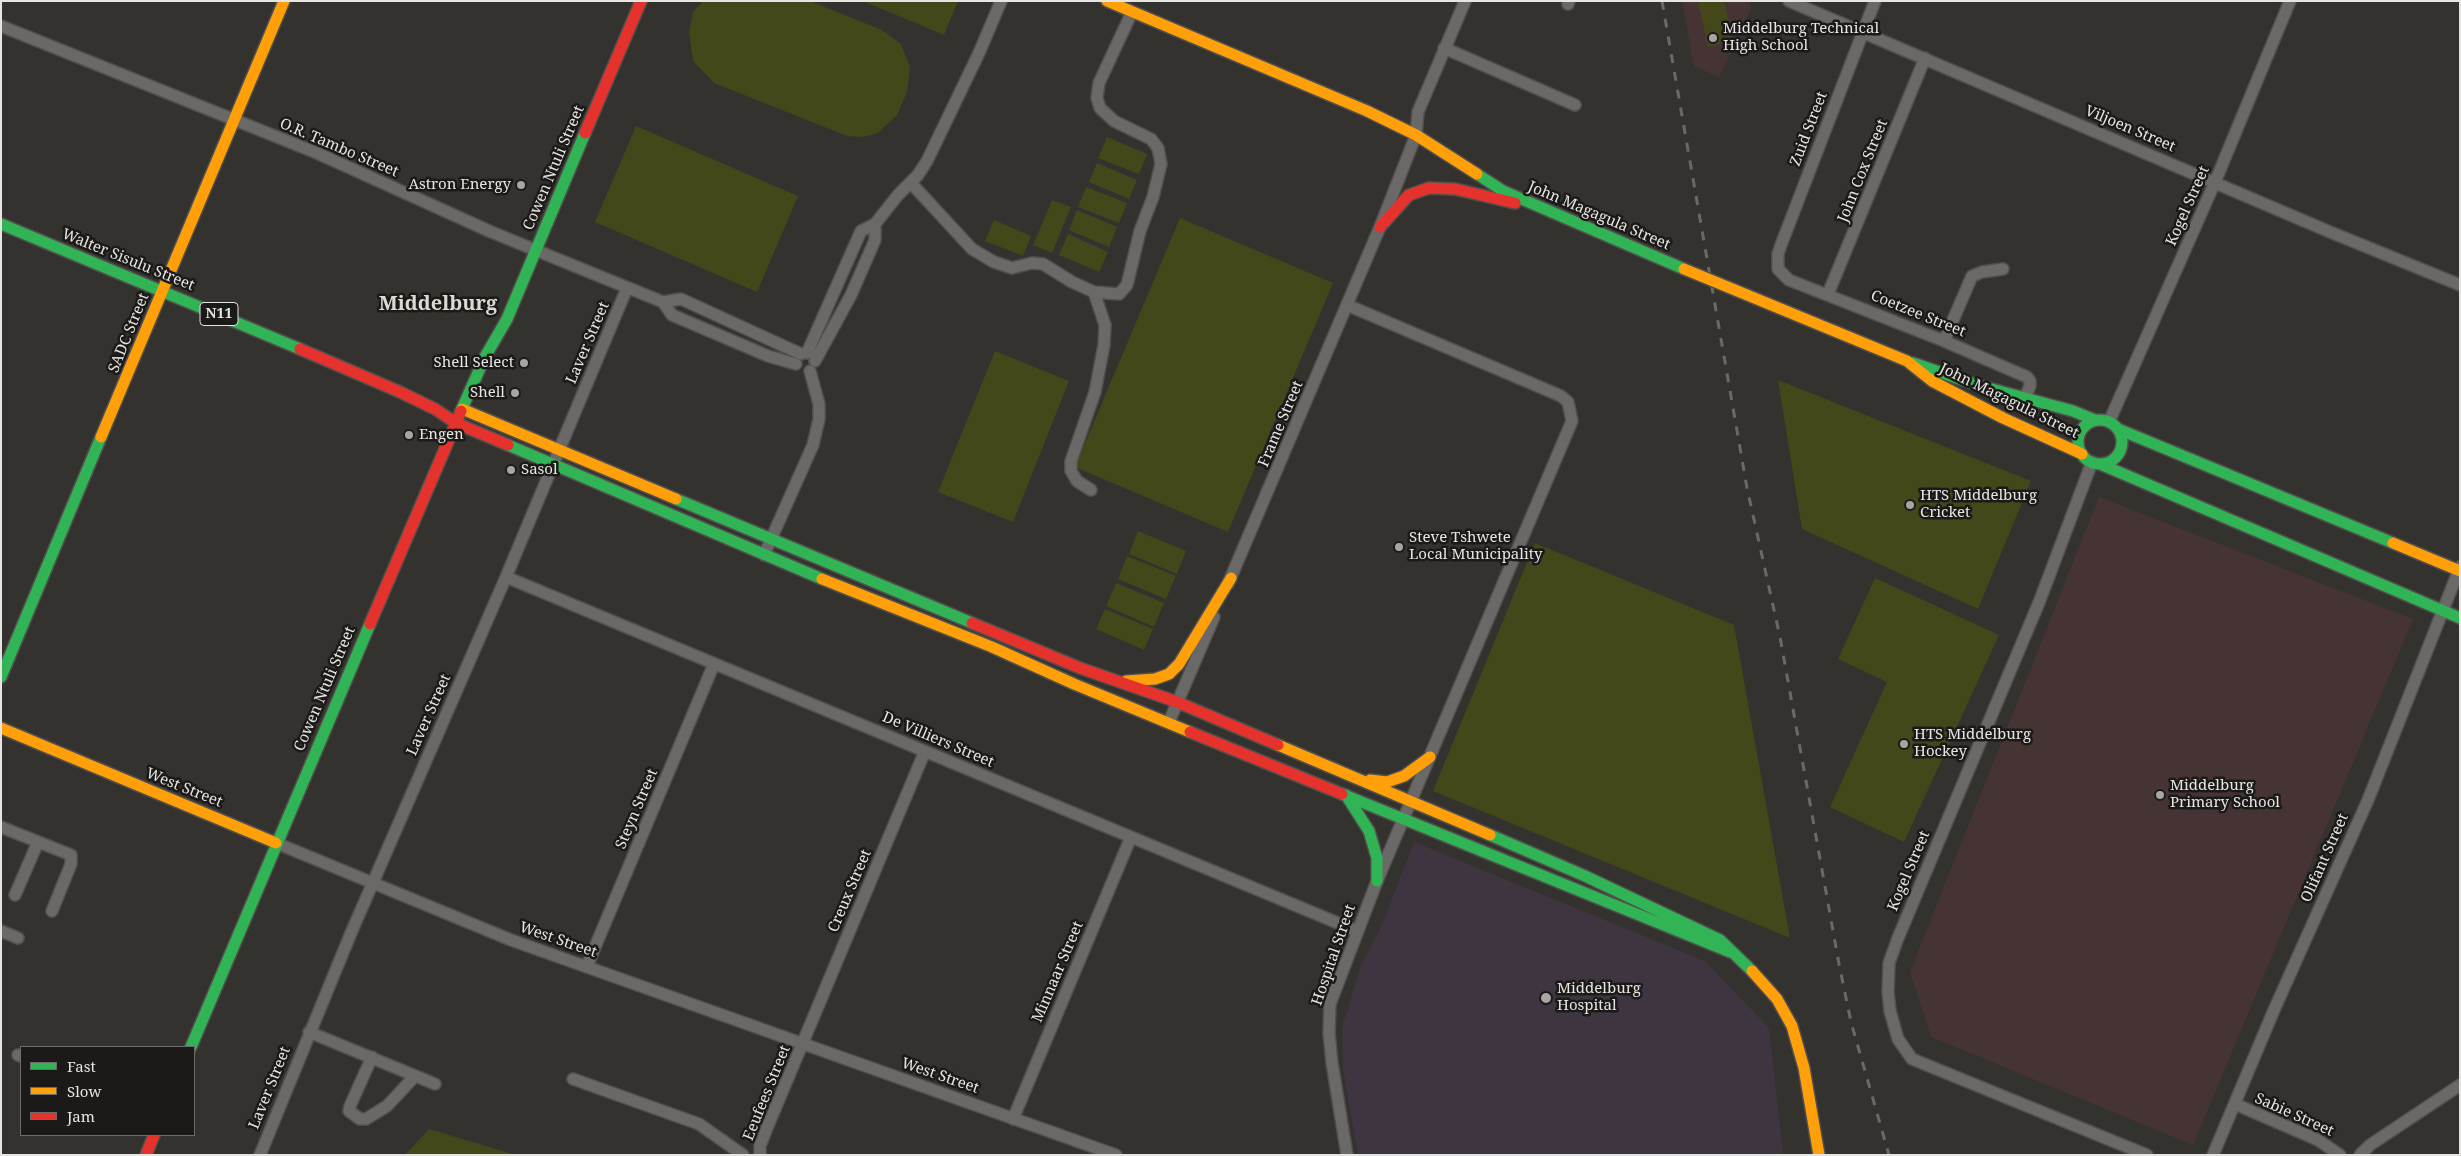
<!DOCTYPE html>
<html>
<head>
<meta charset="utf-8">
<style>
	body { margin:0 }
	#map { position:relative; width:2461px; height:1156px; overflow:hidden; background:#34322f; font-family:"Noto Serif",serif }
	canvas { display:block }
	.frame { position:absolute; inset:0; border:2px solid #e7e5e2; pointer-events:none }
	.legend { position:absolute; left:20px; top:1046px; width:175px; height:90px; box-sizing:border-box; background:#1b1a18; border:1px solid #6d6b69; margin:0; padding:6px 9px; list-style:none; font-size:15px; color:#e7e5e2 }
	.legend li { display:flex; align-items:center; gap:10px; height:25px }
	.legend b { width:25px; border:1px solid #6d6b69 }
</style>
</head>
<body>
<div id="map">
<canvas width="2461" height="1156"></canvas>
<div class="frame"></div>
<ul class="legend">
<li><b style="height:6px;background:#30b455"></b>Fast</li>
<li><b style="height:6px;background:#ff9f0a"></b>Slow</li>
<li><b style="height:6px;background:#e5322d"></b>Jam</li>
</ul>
</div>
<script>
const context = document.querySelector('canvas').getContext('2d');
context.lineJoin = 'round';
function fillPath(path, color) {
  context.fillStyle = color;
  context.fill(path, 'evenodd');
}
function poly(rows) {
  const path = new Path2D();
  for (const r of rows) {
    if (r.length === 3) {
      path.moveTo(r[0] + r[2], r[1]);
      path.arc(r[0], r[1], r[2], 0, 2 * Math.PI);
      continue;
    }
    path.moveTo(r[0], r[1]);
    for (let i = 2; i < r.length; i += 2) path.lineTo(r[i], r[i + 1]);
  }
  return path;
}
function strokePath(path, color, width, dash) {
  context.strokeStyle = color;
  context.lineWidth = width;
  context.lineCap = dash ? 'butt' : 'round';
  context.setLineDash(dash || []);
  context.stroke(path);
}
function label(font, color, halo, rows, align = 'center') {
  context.font = font + ' "Noto Serif",serif';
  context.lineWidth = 5;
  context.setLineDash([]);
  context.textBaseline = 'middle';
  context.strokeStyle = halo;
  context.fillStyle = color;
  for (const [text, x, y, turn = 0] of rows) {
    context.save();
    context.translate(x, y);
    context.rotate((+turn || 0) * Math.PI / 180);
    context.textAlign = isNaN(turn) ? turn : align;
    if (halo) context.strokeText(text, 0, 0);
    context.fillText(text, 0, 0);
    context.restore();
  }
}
fillPath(poly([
	[1682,1,1750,1,1751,9,1719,77,1694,66],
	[2099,497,2413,619,2193,1145,1931,1037,1910,972]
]), '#463435');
fillPath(poly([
	[1414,842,1705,961,1769,1028,1783,1155,1358,1155,1343,1068,1342,1029,1360,968,1382,925]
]), '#3f3541');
fillPath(poly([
	[703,1,810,1,882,30,901,44,910,67,907,92,897,115,878,133,863,137,847,136,714,83,693,61,689,32,693,12],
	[863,1,958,1,944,35],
	[1698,1,1724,1,1733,41,1708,47],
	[636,126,798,196,757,292,595,222],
	[1107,137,1147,154,1139,174,1098,158],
	[1097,163,1137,180,1129,199,1089,182],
	[1086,187,1127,203,1119,223,1078,207],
	[1052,200,1071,207,1052,253,1033,245],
	[1077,210,1117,227,1109,247,1069,230],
	[1180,218,1333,283,1228,532,1075,467],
	[994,220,1031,236,1023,256,985,241],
	[1068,234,1108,252,1099,272,1059,255],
	[995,351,1069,381,1013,522,938,492],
	[1778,380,2031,481,1978,609,1802,529],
	[1138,531,1186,551,1177,574,1129,554],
	[1535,543,1734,625,1790,938,1433,791],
	[1127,556,1176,576,1166,599,1118,579],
	[1875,578,1999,635,1904,842,1830,807,1887,682,1838,659],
	[1116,583,1164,603,1154,627,1106,606],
	[1105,609,1153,629,1144,650,1096,629],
	[429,1129,516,1155,405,1155]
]), '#434719');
const street = poly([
	[1789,1,2330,232,2460,285],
	[1875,1,1781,245,1778,254,1778,269,1789,280,1944,341,2027,377,2030,381,2030,386,2025,398],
	[1568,4,1569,1],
	[1,26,317,153,489,231,572,265,663,302,681,299,801,354],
	[1444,48,1575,105],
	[911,183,972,249,994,262,1012,268,1032,263,1043,264,1072,282,1094,292,1119,294,1127,285,1140,231,1153,197,1161,164,1158,148,1151,139,1114,121,1100,108,1097,98,1099,83,1132,12],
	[1828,294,1925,58],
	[663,302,672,315,768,356,796,364],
	[1944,341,1972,276,1982,272,2003,269],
	[807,353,861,231,875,224],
	[815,361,851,295,875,240,875,224,898,195,918,175,927,161,979,53,1001,1],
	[2109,422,2215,182,2290,1],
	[2092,462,2040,600,1898,938,1889,963,1888,992,1890,1011,1898,1039,1912,1059,2147,1155],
	[1091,490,1077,481,1071,471,1071,461,1095,392,1104,345,1105,325,1094,292],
	[764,555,813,445,819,419,819,404,810,371],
	[506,577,1357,931],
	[1228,584,1380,227,1416,135,1418,112,1465,1],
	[1169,722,1214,617],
	[1,827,71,855,71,864,52,911],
	[276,843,511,940,1116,1155],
	[15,895,38,842],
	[1,931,18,938],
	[587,966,714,664],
	[309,1032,435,1084],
	[18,1055,21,1056],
	[372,1057,350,1106,349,1111,360,1119,366,1119,387,1106,415,1076],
	[573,1079,699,1124,743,1155],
	[2235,1104,2318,1140,2340,1155],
	[1013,1119,1131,837],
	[260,1155,351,933,506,577,627,288],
	[760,1155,760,1146,767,1128,925,751],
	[1347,1155,1332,1063,1329,1033,1330,1004,1377,881,1572,421,1568,402,1561,396,1347,305],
	[2213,1155,2274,1010,2368,800,2460,567],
	[2360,1155,2370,1145,2460,1085]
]);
const fast = poly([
	[1477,174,1503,191,1684,269],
	[1,224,300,349],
	[1913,363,1977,385,2073,411,2095,420],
	[461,411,485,357,507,319,585,133],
	[2100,442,22],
	[2118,429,2393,543],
	[508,445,822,579],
	[2100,464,2460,618],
	[676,499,972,623],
	[1,677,101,437],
	[1342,794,1730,952],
	[1346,795,1369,831,1377,858,1377,881],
	[1490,835,1585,876,1720,940,1752,971],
	[191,1047,370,624]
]);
const slow = poly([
	[1107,1,1367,111,1416,135,1477,174],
	[1735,290,1907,361,1932,381,2003,418,2082,454],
	[462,409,676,499],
	[101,437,284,1],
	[2393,543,2460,571],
	[822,579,992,647,1074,684,1190,732],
	[1126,681,1155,679,1169,674,1179,664,1231,578],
	[1,728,276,843],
	[1278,745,1490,835],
	[1370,780,1387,782,1404,776,1430,757],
	[1752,971,1777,999,1792,1026,1804,1068,1819,1155]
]);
const jam = poly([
	[585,133,641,1],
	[1380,227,1409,195,1429,188,1455,189,1515,203],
	[300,349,400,392,435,409,456,423,461,411],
	[972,623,1080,668,1177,702,1278,745],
	[370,624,456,423,508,445],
	[1190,732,1342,794],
	[146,1155,154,1135]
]);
strokePath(street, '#504f4c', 14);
strokePath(fast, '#504f4c', 14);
strokePath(slow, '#504f4c', 14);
strokePath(jam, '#504f4c', 14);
strokePath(street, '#6b6967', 11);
strokePath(fast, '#30b455', 11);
strokePath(slow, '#ff9f0a', 11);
strokePath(jam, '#e5322d', 11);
strokePath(poly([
	[1662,1,1747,488,1780,637,1839,964,1851,1022,1889,1155]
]), '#6b6967', 3, [9, 9]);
const slowBridge = poly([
	[1684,269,1735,290]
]);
strokePath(slowBridge, '#504f4c', 14, []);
strokePath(slowBridge, '#ff9f0a', 11);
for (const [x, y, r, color] of [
	[1713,38,5,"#a8a6a3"],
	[521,185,5,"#a8a6a3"],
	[524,363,5,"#a8a6a3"],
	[515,393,5,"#a8a6a3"],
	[409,435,5,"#a8a6a3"],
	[511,470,5,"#a8a6a3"],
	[1910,505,5,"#a8a6a3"],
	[1399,547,5,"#a8a6a3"],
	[1904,744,5,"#a8a6a3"],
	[2160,795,5,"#a8a6a3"],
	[1546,998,6,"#a8a6a3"]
]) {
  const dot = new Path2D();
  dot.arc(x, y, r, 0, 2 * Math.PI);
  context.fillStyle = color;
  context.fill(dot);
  strokePath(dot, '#1b1a18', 2);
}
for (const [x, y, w] of [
	[219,314,38]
]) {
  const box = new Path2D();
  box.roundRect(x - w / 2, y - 11.5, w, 23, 4);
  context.fillStyle = '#1b1a18';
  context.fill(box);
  strokePath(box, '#e7e5e2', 1);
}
label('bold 14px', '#e7e5e2', null, [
	["N11",219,314]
]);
label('15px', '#e7e5e2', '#1b1a18', [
	["Middelburg Technical",1723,29],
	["High School",1723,46],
	["Astron Energy",511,185,"right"],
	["Shell Select",514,363,"right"],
	["Shell",505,393,"right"],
	["Engen",419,435],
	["Sasol",521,470],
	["HTS Middelburg",1920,496],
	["Cricket",1920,513],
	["Steve Tshwete",1409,538],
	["Local Municipality",1409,555],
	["HTS Middelburg",1914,735],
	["Hockey",1914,752],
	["Middelburg",2170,786],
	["Primary School",2170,803],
	["Middelburg",1557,989],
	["Hospital",1557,1006]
], 'left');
label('15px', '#e7e5e2', '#1b1a18', [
	["Zuid Street",1809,129,-69],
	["Viljoen Street",2130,129,23],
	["O.R. Tambo Street",339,148,23],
	["Cowen Ntuli Street",554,168,-67],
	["John Cox Street",1863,171,-68],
	["Kogel Street",2188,206,-66],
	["John Magagula Street",1599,216,23],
	["Walter Sisulu Street",128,260,22],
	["Coetzee Street",1918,314,22],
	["SADC Street",129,333,-68],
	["Laver Street",588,343,-67],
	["John Magagula Street",2009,401,26],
	["Frame Street",1281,424,-67],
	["Cowen Ntuli Street",325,689,-67],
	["Laver Street",429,715,-66],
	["De Villiers Street",938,740,23],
	["West Street",184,788,22],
	["Steyn Street",637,809,-67],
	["Olifant Street",2325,858,-66],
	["Kogel Street",1909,871,-67],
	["Creux Street",850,891,-67],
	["West Street",558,940,19],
	["Hospital Street",1334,955,-71],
	["Minnaar Street",1058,972,-67],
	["West Street",940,1076,19],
	["Laver Street",270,1088,-68],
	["Eeufees Street",767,1093,-68],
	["Sabie Street",2294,1115,24]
]);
label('bold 20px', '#ddd9d3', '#1b1a18', [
	["Middelburg",438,304]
]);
</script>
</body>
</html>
